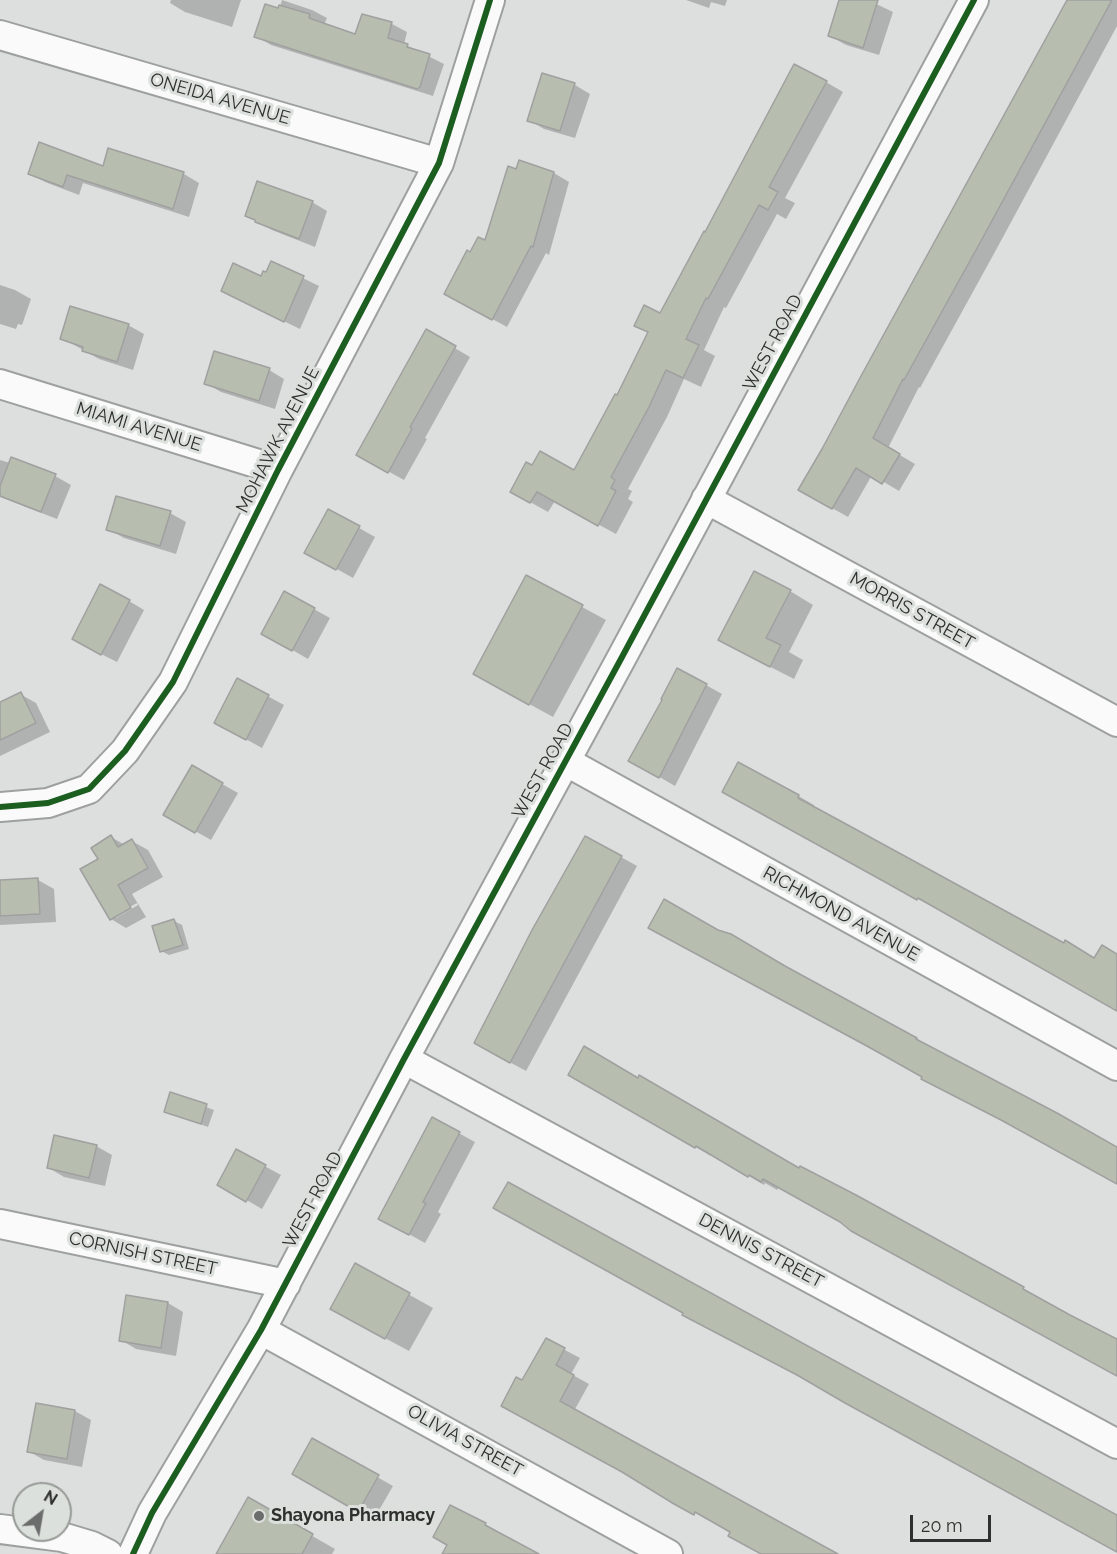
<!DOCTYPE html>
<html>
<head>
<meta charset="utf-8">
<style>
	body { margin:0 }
	#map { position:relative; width:1117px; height:1554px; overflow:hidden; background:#dddfde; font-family:Raleway,sans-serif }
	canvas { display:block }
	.north { position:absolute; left:12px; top:1482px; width:60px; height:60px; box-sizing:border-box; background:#dce0dd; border:2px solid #969a97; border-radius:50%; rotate:31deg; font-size:16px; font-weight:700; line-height:24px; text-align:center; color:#2e302f }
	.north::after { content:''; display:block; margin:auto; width:21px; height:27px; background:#6b6d6c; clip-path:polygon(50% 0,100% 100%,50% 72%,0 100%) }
	.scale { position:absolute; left:910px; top:1515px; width:81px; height:27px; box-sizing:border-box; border:3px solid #2e302f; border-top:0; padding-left:8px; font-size:18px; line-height:21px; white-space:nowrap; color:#2e302f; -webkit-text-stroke:4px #dce0dd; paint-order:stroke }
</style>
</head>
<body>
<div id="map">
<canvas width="1117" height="1554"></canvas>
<div class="north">N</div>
<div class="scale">20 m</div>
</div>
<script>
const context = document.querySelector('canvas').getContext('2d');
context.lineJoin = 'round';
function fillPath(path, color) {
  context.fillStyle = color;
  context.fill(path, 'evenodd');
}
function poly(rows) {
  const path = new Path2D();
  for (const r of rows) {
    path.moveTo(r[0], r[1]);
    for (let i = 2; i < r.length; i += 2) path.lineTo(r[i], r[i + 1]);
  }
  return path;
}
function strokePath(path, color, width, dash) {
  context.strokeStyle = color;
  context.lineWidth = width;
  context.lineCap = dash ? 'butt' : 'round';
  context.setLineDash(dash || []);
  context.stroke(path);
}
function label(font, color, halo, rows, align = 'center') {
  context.font = font + ' Raleway,sans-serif';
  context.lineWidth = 6;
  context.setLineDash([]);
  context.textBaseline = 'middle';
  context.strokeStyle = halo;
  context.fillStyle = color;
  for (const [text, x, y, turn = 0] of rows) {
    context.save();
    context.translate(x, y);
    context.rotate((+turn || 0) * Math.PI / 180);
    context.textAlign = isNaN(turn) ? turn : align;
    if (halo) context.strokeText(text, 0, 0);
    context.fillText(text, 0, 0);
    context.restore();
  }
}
fillPath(poly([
	[171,0,241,0,232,27,185,12,170,3],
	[282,0,312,10,327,18,324,25,356,36,363,16,392,24,407,32,404,44,444,64,433,96,271,45,256,36,279,10],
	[686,0,727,0,725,6,711,2,709,8],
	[841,0,868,0,893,12,879,55,846,45,830,36],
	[1069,0,1117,0,1117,26,996,250,920,388,919,387,888,448,915,464,899,491,872,475,848,517,800,490],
	[543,74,575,85,590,94,575,138,544,129,529,120],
	[826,82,843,92,785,198,795,203,786,219,777,214,726,308,724,307,704,350,715,356,701,387,684,379,667,417,628,489,632,491,628,499,633,502,616,534,555,501,548,512,512,492,533,467,574,472,618,397,660,315],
	[109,150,184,174,199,183,189,217,83,183,79,195,45,182,29,173,104,168],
	[519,162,554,173,569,182,549,255,546,253,507,327,461,302,471,254,486,242],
	[312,202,327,211,315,247,272,230,246,215],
	[272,263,319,286,300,329,238,299,267,274],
	[0,285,15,290,31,299,22,325,18,324,16,329,0,324],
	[128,325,144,334,133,370,99,359,62,338],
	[426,331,470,357,425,438,427,439,404,480,358,455],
	[269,370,284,379,275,409,221,392,205,383],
	[0,460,55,476,71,485,57,519,0,497],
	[329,511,375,537,353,578,306,552],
	[170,513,186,522,176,554,124,538,108,529],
	[527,577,606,620,553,717,498,687],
	[790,591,813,605,789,652,803,660,794,679,743,653],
	[285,593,330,618,308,659,263,633],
	[129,601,144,610,117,662,89,648],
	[238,680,284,705,262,748,231,731],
	[706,685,722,694,675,786,630,760],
	[20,694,36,703,50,732,0,756,0,704],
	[192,767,238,793,211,840,165,814],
	[769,779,814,805,813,808,1009,916,1095,960,1117,960,1117,1009,934,905,933,907,739,801],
	[111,837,125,845,132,841,148,850,163,877,132,894,146,917,126,928,111,919,100,860],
	[137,903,138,905,116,918,116,915],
	[621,857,637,866,526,1071,491,1052],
	[38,880,54,889,56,922,0,925,0,882],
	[174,921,182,925,189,949,169,955,161,951],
	[665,937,790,971,1117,1148,1117,1183],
	[570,1075,800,1170,1023,1289,1117,1342,1117,1375,779,1187,777,1190,765,1183,764,1185,712,1154,711,1156],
	[171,1094,214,1110,208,1127,166,1112],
	[433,1119,475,1142,438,1212,441,1214,425,1243,396,1227],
	[96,1146,112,1155,105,1186,64,1177,49,1168],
	[237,1151,281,1175,262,1209,219,1184],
	[356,1265,433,1308,409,1351,355,1322],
	[168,1303,183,1312,176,1356,136,1349,121,1340],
	[546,1340,580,1358,571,1374,589,1384,574,1411,834,1554,774,1554,692,1511,523,1382],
	[37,1405,75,1411,91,1420,82,1467,44,1460,28,1451],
	[312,1440,393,1486,374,1519,294,1473],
	[248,1499,335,1549,332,1554,230,1554]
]), '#0003');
const building = poly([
	[839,0,878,0,863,48,828,36,839,0],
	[1067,0,1112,0,981,241,904,380,903,379,873,438,900,454,882,484,856,468,832,509,798,490,822,449,861,376,1067,0],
	[265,4,278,8,279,5,310,14,309,18,355,34,362,14,392,22,388,38,408,44,407,47,430,54,420,87,417,89,254,37,265,4],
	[794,64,827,81,769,187,778,192,768,210,759,205,708,299,706,298,686,339,699,345,683,378,666,370,649,407,611,477,615,480,611,488,616,491,598,526,537,492,530,503,510,492,526,462,532,465,540,451,574,470,615,394,617,395,648,332,634,326,644,305,660,313,704,231,705,232,794,64],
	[542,73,575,83,560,131,527,121,542,73],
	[39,142,103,166,108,148,184,172,173,209,67,175,63,187,28,174,39,142],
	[519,160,554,172,533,247,531,246,492,320,444,294,467,250,470,252,478,237,485,240,508,166,516,169,519,160],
	[257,181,313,201,299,239,255,222,255,220,245,216,257,181],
	[271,261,304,276,284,322,221,291,233,263,261,276,263,271,266,272,271,261],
	[70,306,129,324,117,362,82,351,83,347,60,339,70,306],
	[426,329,456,346,410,427,412,429,388,473,356,455,426,329],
	[214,351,270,368,259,401,204,384,214,351],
	[11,457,56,474,41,512,0,496,0,486,11,457],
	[116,496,171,511,160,546,106,530,116,496],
	[328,509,360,526,336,570,304,553,328,509],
	[754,571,791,590,766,638,781,645,770,667,718,640,754,571],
	[526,575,583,605,529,705,473,674,526,575],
	[100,584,130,600,101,655,72,639,100,584],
	[284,591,315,608,292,651,261,634,284,591],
	[677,668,707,684,659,778,628,761,662,700,661,699,677,668],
	[237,678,269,695,246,740,214,723,237,678],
	[21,692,36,723,0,740,0,702,21,692],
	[738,762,799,795,798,798,846,824,1064,943,1065,940,1094,958,1102,945,1117,954,1117,1011,918,898,917,900,885,882,722,792,738,762],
	[192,765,223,783,195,833,163,815,192,765],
	[111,835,118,847,132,839,148,868,118,885,131,908,110,920,80,869,98,859,91,848,111,835],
	[585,836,622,856,510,1063,474,1043,532,930,585,836],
	[38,878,40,914,0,916,0,880,38,878],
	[664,899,718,930,731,934,785,966,917,1038,916,1039,1057,1113,1117,1147,1117,1184,1001,1120,921,1079,922,1077,867,1046,648,928,664,899],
	[174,919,183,945,160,952,152,926,174,919],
	[584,1046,638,1078,639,1075,799,1168,800,1166,856,1195,1024,1287,1023,1289,1070,1315,1117,1339,1117,1376,851,1231,840,1222,763,1179,761,1182,749,1175,748,1177,696,1146,695,1148,568,1075,584,1046],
	[170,1092,207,1104,201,1124,164,1112,170,1092],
	[432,1117,460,1132,423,1202,426,1203,409,1235,378,1219,432,1117],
	[54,1135,97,1145,89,1178,47,1168,54,1135],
	[236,1149,266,1165,246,1202,217,1185,236,1149],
	[508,1182,1117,1515,1117,1552,845,1403,797,1375,682,1315,683,1313,493,1208,508,1182],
	[355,1263,410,1293,385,1339,330,1309,355,1263],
	[126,1295,168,1302,161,1348,119,1341,126,1295],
	[546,1338,565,1348,556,1365,574,1375,560,1401,838,1554,761,1554,728,1536,730,1532,695,1512,694,1515,674,1504,622,1472,501,1406,516,1377,522,1380,546,1338],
	[36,1403,75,1410,67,1459,27,1452,36,1403],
	[312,1438,379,1475,358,1512,292,1474,312,1438],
	[248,1497,313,1534,302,1554,216,1554,248,1497],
	[450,1505,486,1523,485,1525,539,1554,442,1554,447,1545,433,1537,450,1505]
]);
fillPath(building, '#b7bdaf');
strokePath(building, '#9fa09f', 1.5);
const street = poly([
	[0,35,439,163],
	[0,384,278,470],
	[706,499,1117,722],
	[565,761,1117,1066],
	[0,807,48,803,89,789,125,751,173,682,278,470,439,163,490,0],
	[404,1059,1117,1444],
	[0,1224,286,1284],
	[261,1330,668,1554],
	[0,1529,62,1537,92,1546,108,1554],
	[133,1554,152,1513,261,1330,404,1059,622,657,974,0]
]);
strokePath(street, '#9ea09f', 32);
strokePath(street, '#fafafa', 28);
strokePath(poly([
	[0,807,48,803,89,789,125,751,173,682,278,470,439,163,490,0],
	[133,1554,152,1513,261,1330,404,1059,622,657,974,0]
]), '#1b5e20', 6);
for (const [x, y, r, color] of [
	[259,1516,6,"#6b6d6c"]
]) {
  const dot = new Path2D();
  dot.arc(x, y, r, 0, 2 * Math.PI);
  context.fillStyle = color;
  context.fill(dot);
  strokePath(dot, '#dce0dd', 2);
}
label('18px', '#2e302f', '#dce0dd', [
	["ONEIDA AVENUE",220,99,16],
	["WEST ROAD",773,343,-62],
	["MIAMI AVENUE",139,427,17],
	["MOHAWK AVENUE",278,440,-63],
	["MORRIS STREET",912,611,29],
	["WEST ROAD",543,771,-61],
	["RICHMOND AVENUE",841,914,29],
	["WEST ROAD",313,1200,-62],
	["DENNIS STREET",761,1251,28],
	["CORNISH STREET",143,1254,12],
	["OLIVIA STREET",465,1441,29]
]);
label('bold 18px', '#2e302f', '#dce0dd', [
	["Shayona Pharmacy",271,1516]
], 'left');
</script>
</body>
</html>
